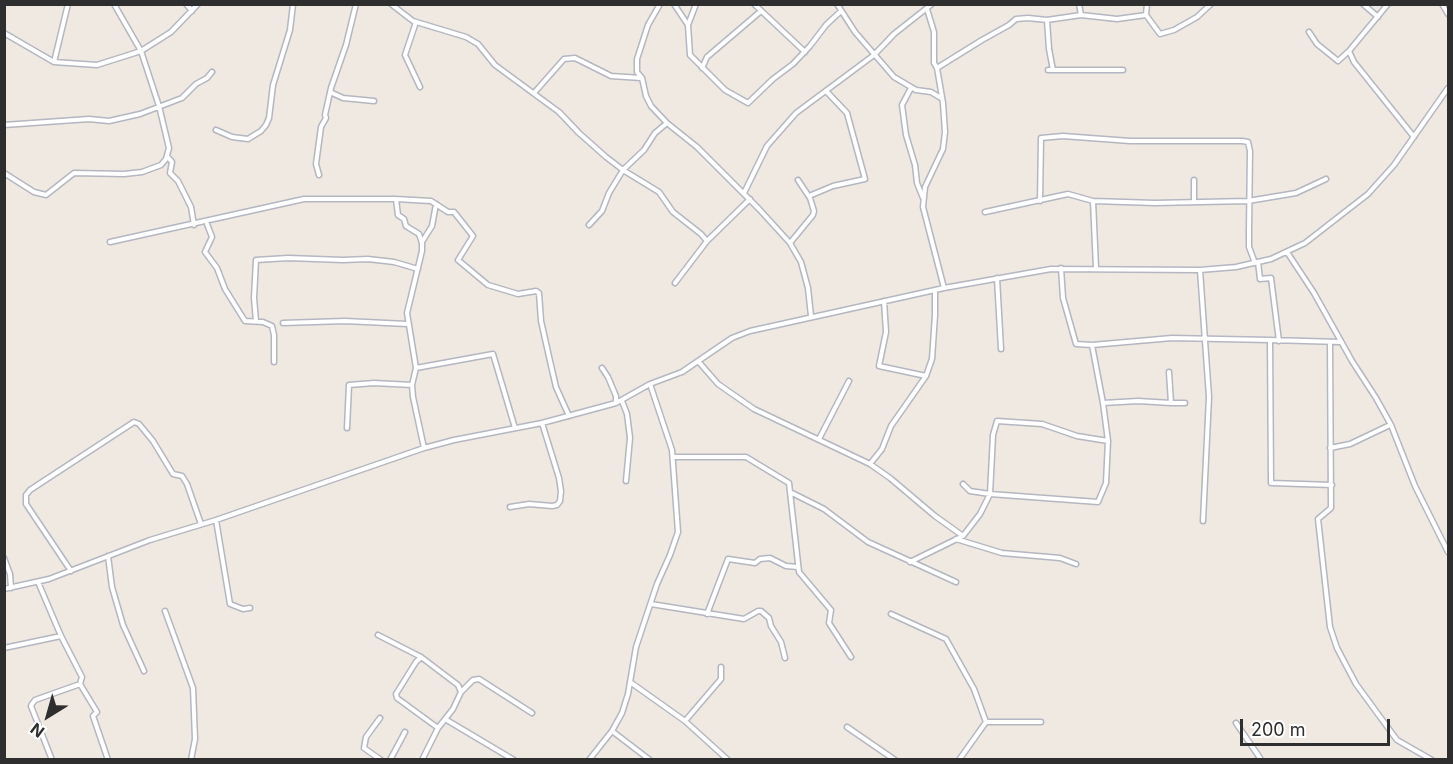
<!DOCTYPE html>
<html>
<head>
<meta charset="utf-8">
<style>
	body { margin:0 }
	#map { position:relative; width:1453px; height:764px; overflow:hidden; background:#efe9e1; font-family:Inter,sans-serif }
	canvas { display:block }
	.frame { position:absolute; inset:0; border:6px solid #2e2e2e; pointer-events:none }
	.north { position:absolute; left:18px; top:686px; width:60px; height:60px; -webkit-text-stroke:4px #fff; paint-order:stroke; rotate:217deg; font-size:16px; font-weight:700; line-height:24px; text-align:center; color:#2e2e2e }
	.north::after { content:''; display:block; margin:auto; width:21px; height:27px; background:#2e2e2e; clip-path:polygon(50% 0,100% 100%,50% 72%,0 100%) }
	.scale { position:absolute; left:1240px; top:719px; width:150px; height:27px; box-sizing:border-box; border:3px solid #2e2e2e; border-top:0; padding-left:8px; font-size:18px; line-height:21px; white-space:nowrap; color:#2e2e2e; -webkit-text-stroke:4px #fff; paint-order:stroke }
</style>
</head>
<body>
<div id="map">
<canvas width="1453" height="764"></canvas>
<div class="frame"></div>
<div class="north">N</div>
<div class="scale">200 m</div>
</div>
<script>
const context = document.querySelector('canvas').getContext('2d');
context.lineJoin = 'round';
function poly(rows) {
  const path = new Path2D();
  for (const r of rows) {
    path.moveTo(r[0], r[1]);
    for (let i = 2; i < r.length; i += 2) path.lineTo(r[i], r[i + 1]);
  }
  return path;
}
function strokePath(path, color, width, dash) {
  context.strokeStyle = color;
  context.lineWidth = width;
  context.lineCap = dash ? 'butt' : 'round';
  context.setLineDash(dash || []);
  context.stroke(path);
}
const street = poly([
	[186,4,192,11],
	[391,4,413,21,466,37,478,44,495,65,559,112,579,133,606,157,623,170,659,192,673,212,701,234,707,241],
	[660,4,648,25,637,59,637,72,642,78,646,96,651,106,667,123,697,147,759,209,790,243,801,262,808,288,811,316],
	[674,4,688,25,690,55,725,90,748,103,773,79,793,64,810,46,826,25,841,11],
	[754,4,805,52],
	[837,4,855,32,894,77,916,90,931,92,941,98],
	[1079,4,1081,15],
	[1363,4,1378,17],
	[1388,4,1349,51,1354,62,1414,137],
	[1442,4,1448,14],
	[927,9,934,32,934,63,937,68,943,103,945,132,943,149,925,187,923,207,944,288],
	[1146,15,1160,34,1174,30,1197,17,1211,4],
	[1047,20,1049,49,1053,70],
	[416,22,405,55,420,87],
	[688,25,696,4],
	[1309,32,1317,44,1338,61,1349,51],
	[4,33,54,62,97,65,141,51,171,32,198,4],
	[54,62,68,4],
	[702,68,707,57,761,11],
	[937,68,982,40,1009,25,1016,19,1028,18,1047,20,1081,15,1117,19,1146,15,1147,4],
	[1048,70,1123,70],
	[911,88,902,105,906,135,915,165,917,183,923,198],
	[330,92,343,98,374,101],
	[534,93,564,59,575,58,611,76,641,78],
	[4,125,89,119,109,121,140,114,182,98,196,84,207,78,212,72],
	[216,130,232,137,248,139,261,131,266,125,269,118,273,85,290,30,293,4],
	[167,156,172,162,170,173,178,181,191,207,194,225],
	[4,173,34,192,46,195,74,173,124,174,142,172,161,165,166,159,169,148,159,106,141,51,114,4],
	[319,175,316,164,321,127,326,118,325,115,331,88,346,45,356,4],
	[744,193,767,146,796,113,874,55,894,34,932,4],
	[809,196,833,186,865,179,847,113,826,91],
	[396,199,398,215,404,219,406,226,419,234,422,243,422,251,407,313,416,368,412,385,413,397,424,448],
	[1040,201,1041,138,1063,136,1130,141,1242,141,1248,142,1250,151,1249,230,1249,247,1255,263],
	[1093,201,1096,268],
	[1194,201,1194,180],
	[985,212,1068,194,1093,201,1155,203,1248,201,1296,193,1326,179],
	[207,224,212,237,205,252,217,268,225,289,245,321,263,322,272,326,274,335,274,362],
	[589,225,602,211,609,193,623,170,644,150,655,133,667,123],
	[110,242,304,199,396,199,431,201,448,212,454,212,473,236,458,260,488,285,518,294,536,291,539,293,541,321,550,361,556,387,569,416],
	[422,242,432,226,436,204],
	[790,243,813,215,814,211,810,198,798,180],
	[1287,252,1314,293,1352,361,1376,398,1391,425,1415,486,1448,552],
	[1258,262,1260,279,1271,278,1279,341],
	[1200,270,1209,397,1203,521],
	[997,278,1001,349],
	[675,283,707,241,750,199],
	[884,301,886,332,879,366,926,376],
	[256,321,254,298,256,260,288,258,343,260,368,259,394,262,418,269],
	[283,323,345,321,407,324],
	[1270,340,1341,342],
	[1330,342,1331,508,1318,519,1330,627,1337,648,1356,684,1397,740,1432,760],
	[1092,345,1172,338,1270,340,1271,483,1332,485],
	[698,361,718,384,754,409,870,464,882,449,891,426,926,376,932,359,935,315,935,290],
	[416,368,493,354,515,428],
	[602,368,608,377,616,396,616,403],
	[622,401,627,414,630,438,626,481],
	[1103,403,1138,401,1171,403,1169,372],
	[1171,403,1185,403],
	[347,428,349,385,374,383,412,385],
	[819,439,849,381],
	[1330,448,1350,444,1390,425],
	[673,457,746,457,789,483,799,572,831,610,829,623,851,657],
	[870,464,890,478,935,516,963,536,980,514,990,494,993,435,997,421,1042,424,1077,436,1108,441,1103,403,1092,345,1076,344,1063,298,1061,268],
	[963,484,970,491,990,494,1098,502,1106,483,1108,441],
	[790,492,824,509,868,542,956,582],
	[510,507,529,504,552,506,557,505,560,501,561,491,559,478,542,423],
	[216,520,230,604,243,609,250,608],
	[956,539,1002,553,1060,558,1076,564],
	[108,556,112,587,123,625,144,671],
	[4,558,10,574,11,588],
	[910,562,963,536],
	[71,571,26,504,26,495,30,490,134,422,139,424,153,441,173,474,182,476,187,484,201,524],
	[38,582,61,636,82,677,80,684,97,712,93,716,108,760],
	[4,589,49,579,150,540,216,520,424,448,454,440,542,423,616,403,650,384,682,372,732,338,750,331,944,288,1051,269,1200,270,1236,267,1271,259,1305,243,1368,194,1394,165,1448,88],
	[651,604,744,619,758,611,761,611,769,618,771,626,781,642,785,658],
	[165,611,193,688,195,739,191,760],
	[707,614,728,559,755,563,760,559,770,558,786,566,798,567],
	[891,614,946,639,974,689,986,722],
	[378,635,421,657,458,685,461,692,473,680,479,679,532,713],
	[4,648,61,636],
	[421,657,416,662,396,694,397,698,438,728],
	[630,682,685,721,728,760],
	[380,718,366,737,364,748,381,760],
	[445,719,514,760],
	[685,721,721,679,721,667],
	[986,722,1041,722],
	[1236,723,1260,758,1257,760],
	[847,727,895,760],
	[612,731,650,760],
	[52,760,31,706,32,704,35,700,80,684],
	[390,760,405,732],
	[422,760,438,728,453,709,461,692],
	[589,760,612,731,622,713,628,694,636,647,657,584,670,555,678,532,672,450,650,384],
	[959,760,986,722]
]);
strokePath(street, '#b4b7c1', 7);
strokePath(street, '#fff', 4);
</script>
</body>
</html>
